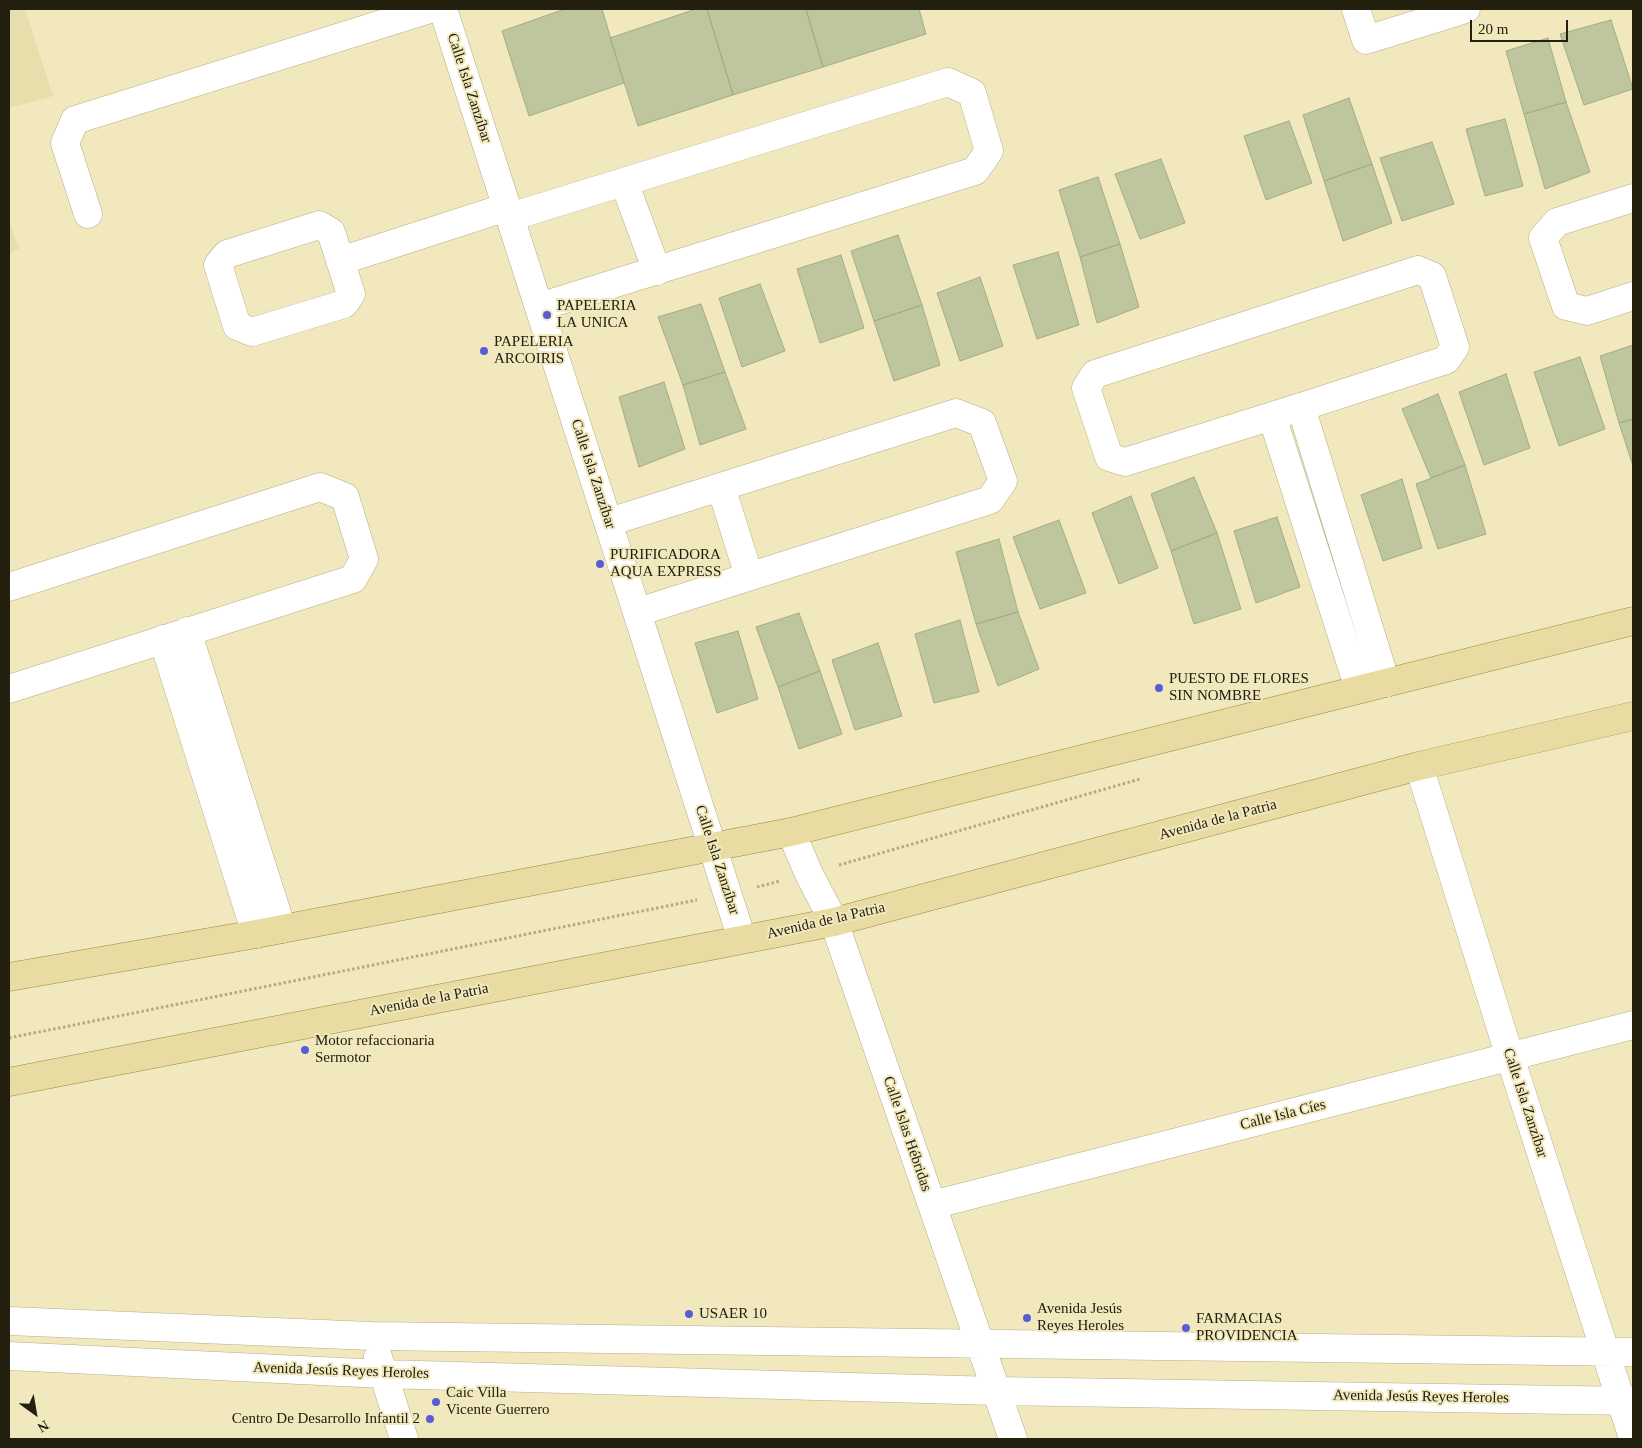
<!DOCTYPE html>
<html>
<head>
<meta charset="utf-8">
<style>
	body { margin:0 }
	#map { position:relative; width:1642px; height:1448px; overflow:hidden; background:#f1e8bd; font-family:"Times New Roman",serif }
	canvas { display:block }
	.frame { position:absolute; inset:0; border:10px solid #232010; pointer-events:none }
	.north { position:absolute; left:10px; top:1388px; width:50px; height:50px; -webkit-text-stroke:4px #f1e8bd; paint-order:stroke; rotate:148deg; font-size:14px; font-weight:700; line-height:20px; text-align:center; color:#232010 }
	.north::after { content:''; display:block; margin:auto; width:18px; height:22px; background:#232010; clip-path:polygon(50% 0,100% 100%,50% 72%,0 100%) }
	.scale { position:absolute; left:1470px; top:20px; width:98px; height:22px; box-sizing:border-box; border:2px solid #232010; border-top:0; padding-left:6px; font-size:15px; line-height:18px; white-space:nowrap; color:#232010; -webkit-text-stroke:4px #f1e8bd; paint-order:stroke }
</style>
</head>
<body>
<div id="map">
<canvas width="1642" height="1448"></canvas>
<div class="frame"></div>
<div class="north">N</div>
<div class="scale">20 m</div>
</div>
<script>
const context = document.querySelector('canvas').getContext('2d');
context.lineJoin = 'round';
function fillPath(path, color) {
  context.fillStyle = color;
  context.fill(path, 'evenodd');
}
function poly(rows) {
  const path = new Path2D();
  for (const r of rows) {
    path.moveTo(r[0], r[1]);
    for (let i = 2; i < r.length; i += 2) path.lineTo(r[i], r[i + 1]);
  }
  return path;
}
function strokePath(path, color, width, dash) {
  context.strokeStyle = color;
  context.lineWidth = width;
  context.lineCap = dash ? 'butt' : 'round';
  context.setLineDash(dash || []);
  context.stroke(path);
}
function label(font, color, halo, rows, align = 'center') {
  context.font = font + ' "Times New Roman",serif';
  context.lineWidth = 4;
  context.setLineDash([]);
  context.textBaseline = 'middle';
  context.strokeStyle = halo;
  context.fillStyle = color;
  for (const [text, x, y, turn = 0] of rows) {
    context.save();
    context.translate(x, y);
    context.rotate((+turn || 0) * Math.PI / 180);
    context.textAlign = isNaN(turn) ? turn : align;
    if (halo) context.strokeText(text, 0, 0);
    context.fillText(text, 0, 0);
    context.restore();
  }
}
fillPath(poly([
	[9,9,25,9,53,96,9,108],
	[9,220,19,249,9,253]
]), '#e8deab');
const building = poly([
	[565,9,602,9,624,83,529,116,502,31,565,9],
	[696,9,707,9,733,95,638,126,610,38,696,9],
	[707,9,806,9,823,67,733,95,707,9],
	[806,9,919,9,926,34,823,67,806,9],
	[1611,20,1633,89,1584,105,1560,34,1611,20],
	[1548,38,1566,102,1524,114,1506,51,1548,38],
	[1349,98,1372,164,1324,181,1303,115,1349,98],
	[1566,102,1590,172,1545,189,1524,114,1566,102],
	[1505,119,1523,186,1485,196,1466,129,1505,119],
	[1289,121,1312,183,1266,200,1244,136,1289,121],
	[1432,142,1454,204,1402,221,1380,158,1432,142],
	[1161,159,1185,223,1140,239,1115,174,1161,159],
	[1372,164,1392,223,1343,241,1324,181,1372,164],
	[1098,177,1120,244,1080,257,1059,190,1098,177],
	[898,235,922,305,874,321,851,251,898,235],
	[1120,244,1139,307,1097,323,1080,257,1120,244],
	[1058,252,1079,325,1037,339,1013,265,1058,252],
	[841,255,864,328,820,343,797,269,841,255],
	[980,277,1003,346,960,361,937,293,980,277],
	[760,284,785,351,742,367,719,298,760,284],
	[701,304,725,372,683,385,658,317,701,304],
	[922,305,940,365,894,381,874,321,922,305],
	[1633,345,1633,419,1619,423,1600,356,1633,345],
	[1580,357,1605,429,1559,446,1534,372,1580,357],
	[725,372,746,429,700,445,683,385,725,372],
	[1506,374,1530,448,1484,465,1459,392,1506,374],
	[664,382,685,449,639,467,619,397,664,382],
	[1438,394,1465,465,1431,478,1402,409,1438,394],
	[1633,419,1633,466,1619,423,1633,419],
	[1465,465,1486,534,1438,549,1416,484,1465,465],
	[1194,477,1217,533,1171,551,1151,494,1194,477],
	[1402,479,1422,548,1383,561,1361,495,1402,479],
	[1131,496,1158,568,1119,584,1092,513,1131,496],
	[1277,517,1300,587,1256,603,1234,531,1277,517],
	[1059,520,1086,593,1040,609,1013,537,1059,520],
	[1217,533,1241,609,1194,624,1171,551,1217,533],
	[999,539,1018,612,976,624,956,552,999,539],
	[1018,612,1039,669,998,686,976,624,1018,612],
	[799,613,820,671,778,687,756,627,799,613],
	[960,620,979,692,934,703,915,634,960,620],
	[738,631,758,699,717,713,695,643,738,631],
	[878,643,902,716,855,730,832,660,878,643],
	[820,671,842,734,799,749,778,687,820,671]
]);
fillPath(building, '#bdc69d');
strokePath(building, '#a4ac84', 1);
const minor = poly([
	[443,9,742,939],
	[1356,9,1366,40,1466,9],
	[624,182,657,271],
	[1633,198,1557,222,1543,238,1566,306,1587,311,1633,296],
	[88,214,65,143,75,120,430,9],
	[510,217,948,82,972,93,989,151,975,171,539,307],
	[319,225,331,232,351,294,344,304,252,332,237,326,218,265,227,254,319,225],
	[340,261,507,207],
	[1418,270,1432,276,1455,347,1446,360,1301,407,1125,462,1109,457,1086,388,1095,374,1418,270],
	[1301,407,1386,683],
	[1272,416,1359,689],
	[721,487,749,576],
	[609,522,956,413,982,423,1003,481,990,500,638,612],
	[9,587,320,487,345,497,364,559,353,579,9,689],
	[187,631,282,929],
	[163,639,256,934],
	[1419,766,1510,1057,1633,1438],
	[791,832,809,874,834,922,1013,1439],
	[932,1205,1633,1025],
	[9,1321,371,1336,1633,1352],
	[9,1356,383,1374,996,1391,1633,1401],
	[378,1357,404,1439]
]);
const major = poly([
	[9,977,256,934,791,832,1633,621],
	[9,1082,834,922,1419,766,1633,716]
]);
strokePath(minor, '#b6ae85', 29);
strokePath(major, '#998b47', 29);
strokePath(poly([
	[839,865,1140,779],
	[757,887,780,881],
	[9,1038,697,900]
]), '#b1aa87', 3, [2.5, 2.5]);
strokePath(minor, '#fff', 28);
strokePath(major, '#e8dca3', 28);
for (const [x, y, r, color] of [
	[547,315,5,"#595cd4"],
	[484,351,5,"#595cd4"],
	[600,564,5,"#595cd4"],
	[1159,688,5,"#595cd4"],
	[305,1050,5,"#595cd4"],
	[689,1314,5,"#595cd4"],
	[1027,1318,5,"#595cd4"],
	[1186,1328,5,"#595cd4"],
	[436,1402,5,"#595cd4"],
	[430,1419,5,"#595cd4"]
]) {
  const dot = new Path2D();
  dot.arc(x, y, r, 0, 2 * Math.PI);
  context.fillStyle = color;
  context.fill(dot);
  strokePath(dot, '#f1e8bd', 2);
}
label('15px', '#232010', '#f1e8bd', [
	["Calle Isla Zanzíbar",469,88,72],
	["Calle Isla Zanzíbar",593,474,72],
	["Avenida de la Patria",1218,820,-15],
	["Calle Isla Zanzíbar",717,860,72],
	["Avenida de la Patria",826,921,-13],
	["Avenida de la Patria",429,1000,-11],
	["Calle Isla Zanzíbar",1525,1103,72],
	["Calle Isla Cíes",1283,1115,-14],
	["Calle Islas Hébridas",907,1134,71],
	["Avenida Jesús Reyes Heroles",341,1371,2],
	["Avenida Jesús Reyes Heroles",1421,1397,1]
]);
label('15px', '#232010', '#f1e8bd', [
	["PAPELERIA",557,306],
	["LA UNICA",557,323],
	["PAPELERIA",494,342],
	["ARCOIRIS",494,359],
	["PURIFICADORA",610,555],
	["AQUA EXPRESS",610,572],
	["PUESTO DE FLORES",1169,679],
	["SIN NOMBRE",1169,696],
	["Motor refaccionaria",315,1041],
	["Sermotor",315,1058],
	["Avenida Jesús",1037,1309],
	["Reyes Heroles",1037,1326],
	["USAER 10",699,1314],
	["FARMACIAS",1196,1319],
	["PROVIDENCIA",1196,1336],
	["Caic Villa",446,1393],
	["Vicente Guerrero",446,1410],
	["Centro De Desarrollo Infantil 2",420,1419,"right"]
], 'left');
</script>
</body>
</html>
